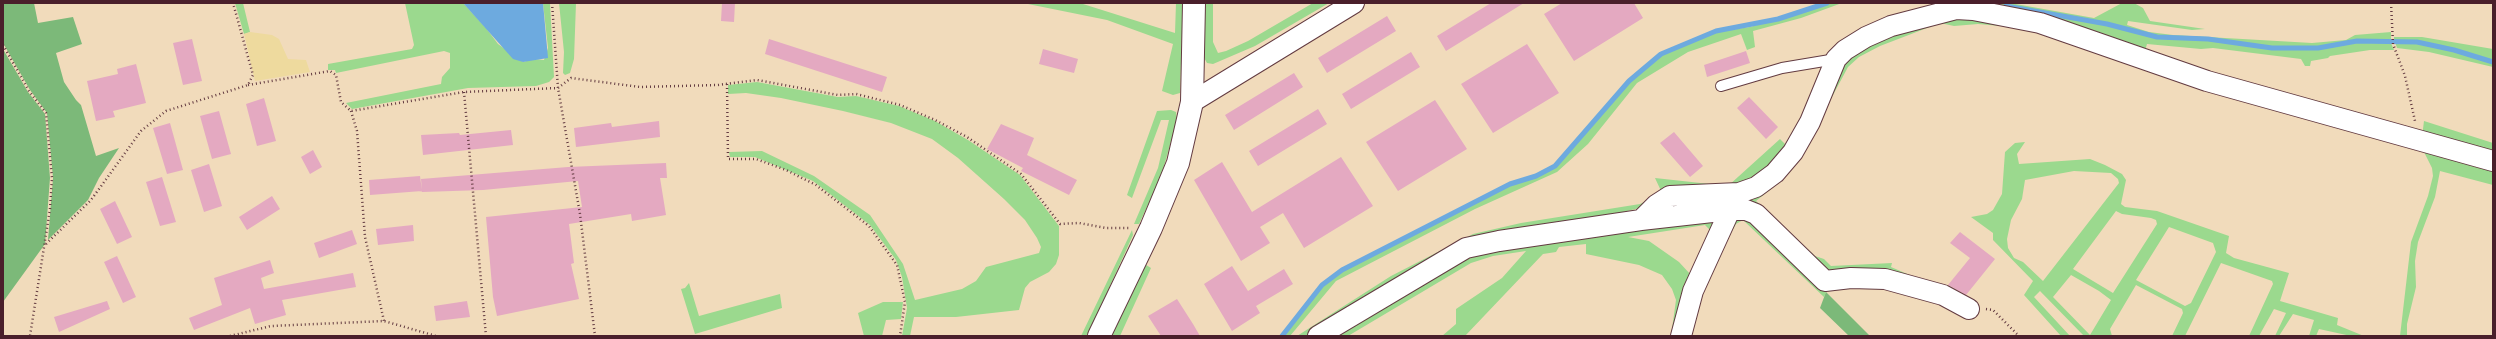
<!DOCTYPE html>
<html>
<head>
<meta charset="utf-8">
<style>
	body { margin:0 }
	#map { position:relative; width:2496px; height:339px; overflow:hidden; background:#f1dbbb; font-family:"IM FELL Great Primer",serif }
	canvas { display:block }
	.frame { position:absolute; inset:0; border:4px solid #4a1f2b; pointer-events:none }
</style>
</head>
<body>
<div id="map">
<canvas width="2496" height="339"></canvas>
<div class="frame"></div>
</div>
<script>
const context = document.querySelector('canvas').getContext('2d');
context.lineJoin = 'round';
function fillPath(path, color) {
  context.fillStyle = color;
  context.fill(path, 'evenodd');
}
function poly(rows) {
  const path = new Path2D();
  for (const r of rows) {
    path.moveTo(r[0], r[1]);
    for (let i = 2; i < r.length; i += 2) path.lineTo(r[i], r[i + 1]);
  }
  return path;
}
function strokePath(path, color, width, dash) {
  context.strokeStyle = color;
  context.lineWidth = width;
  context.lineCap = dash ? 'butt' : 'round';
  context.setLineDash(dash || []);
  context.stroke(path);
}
fillPath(poly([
	[235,3,243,3,250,32,244,34],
	[405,3,463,3,486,28,498,44,523,62,534,59,544,60,548,48,543,3,550,3,554,77,549,82,536,86,468,88,352,109,346,103,441,84,442,77,450,68,450,53,444,51,336,73,335,70,328,70,328,64,412,49,414,45],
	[559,3,576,3,574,59,570,73,565,75,563,73,564,52],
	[1023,3,1083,4,1175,33,1176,3,1183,3,1180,93,1173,95,1162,91,1173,44,1107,20],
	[1201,3,1213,3,1213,42,1218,53,1226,51,1248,41,1313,3,1329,3,1255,46,1213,64,1207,63,1203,56],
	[1831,3,1842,3,1801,18,1753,31,1755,47,1747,50,1741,34,1688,52,1637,83,1588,144,1557,172,1475,209,1336,281,1290,336,1283,336,1323,285,1342,271,1510,185,1556,167,1630,82,1662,55,1717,32,1750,27],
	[1991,3,2010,3,2094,18,2122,3,2134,3,2143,8,2150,21,2205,29,2192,30,2128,21,2127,25,2149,32,2173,35,2312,43,2346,40,2355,35,2391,32,2391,39,2357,40,2318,46,2272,47,2208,38,2157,36,2091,19],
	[2032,11,2106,25,2157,38,2208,40,2272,49,2318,49,2357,43,2391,43,2394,50,2370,50,2330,56,2328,58,2311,61,2310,66,2305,66,2301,59,2213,48,2201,49,2147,44,2145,51],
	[1980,15,2493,165,2493,185,2440,171,2435,197,2418,242,2415,261,2416,287,2407,324,2407,336,2400,336,2411,242,2428,196,2433,176,2432,168,2422,148,2024,28,1978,24,1954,26,1940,23,1880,46,1859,57,1848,67,1818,123,1782,180,1756,201,1815,256,1824,259,1831,266,1892,263,1891,267,1912,276,1910,279,1822,272,1758,213,1659,207,1753,194,1848,60,1872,45,1924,24],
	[2394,37,2422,37,2493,49,2493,60,2454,48,2417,41,2394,41],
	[2395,42,2417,43,2453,51,2493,63,2493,67,2429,52,2397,48],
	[757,82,838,97,856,96,899,106,935,121,968,140,1020,175,1059,226,1059,255,1056,264,1049,272,1030,282,1025,288,1019,310,956,317,914,317,910,336,902,336,907,308,902,277,896,260,870,225,813,181,755,157,730,157,729,152,762,151,814,176,870,215,903,264,915,300,962,289,976,281,986,267,1039,253,1041,247,1037,238,1025,220,1004,199,958,158,932,139,891,123,843,111,781,98,746,93,728,94,728,85],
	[1171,110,1176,112,1177,120,1161,177,1139,224,1134,224,1158,168,1169,120,1161,120,1132,198,1127,195,1157,111],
	[2424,121,2493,143,2493,158,2422,137],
	[1780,139,1789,148,1756,179,1563,227,1490,236,1311,336,1297,336,1391,276,1473,234,1521,223,1640,204,1662,193,1655,178,1728,186],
	[2025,142,2017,154,2019,164,2090,159,2105,165,2122,174,2126,180,2121,204,2125,207,2157,211,2229,236,2226,253,2234,258,2289,273,2280,301,2338,318,2337,325,2364,336,2351,336,2319,329,2316,336,2309,336,2314,320,2293,314,2279,336,2275,336,2286,313,2274,309,2259,336,2249,336,2273,284,2272,281,2221,263,2185,336,2172,336,2183,313,2182,309,2136,285,2110,329,2112,336,2084,336,2040,291,2034,297,2070,336,2061,336,2024,295,2033,281,1993,240,1993,233,1971,217,1987,214,1993,210,2002,194,2005,152,2015,143],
	[2074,171,2111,173,2118,179,2119,183,2043,281,2023,262,2014,258,2008,248,2007,239,2011,220,2022,199,2025,180],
	[2116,211,2122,214,2151,218,2156,220,2157,224,2113,293,2073,269],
	[2169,227,2213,243,2216,252,2191,303,2185,306,2136,280],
	[2071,275,2099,291,2111,300,2090,335,2053,297],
	[1733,212,1743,213,1826,292,1824,297,1743,220,1736,224,1703,282],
	[1725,217,1679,336,1671,336,1676,300,1672,289,1662,275,1639,265,1586,254,1586,244,1559,247,1556,252,1543,254,1465,336,1442,336,1456,324,1456,309,1502,278,1526,251,1493,256,1471,263,1348,336,1338,336,1454,265,1473,257,1492,251],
	[1705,225,1710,230,1709,238,1691,275,1679,262,1649,241,1628,237],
	[1132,230,1133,235,1095,319,1087,336,1081,336],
	[1143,263,1151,268,1120,336,1108,336],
	[689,283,699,316,780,294,782,308,695,334,681,289,685,288],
	[883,302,903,302,901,319,886,320,882,336,864,336,858,313]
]), '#9bd98e');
fillPath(poly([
	[3,3,34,3,38,23,73,17,82,44,56,53,64,82,76,100,81,105,96,156,119,148,99,178,88,200,48,240,53,178,47,113,30,90,3,43],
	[3,49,28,92,45,114,50,178,45,244,3,302],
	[1826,292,1870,336,1849,336,1820,308]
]), '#7cb979');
fillPath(poly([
	[250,32,272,35,279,39,288,59,306,60,310,72,255,81,244,34]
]), '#eeda9e');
fillPath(poly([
	[463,3,543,3,548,58,523,62,513,59]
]), '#6daadf');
strokePath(poly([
	[2006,6,2107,24,2157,37,2208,39,2272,48,2318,48,2357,41,2417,42,2454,50,2493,62],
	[1282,336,1322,285,1342,270,1510,184,1536,176,1555,166,1629,81,1661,54,1716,31,1778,19,1827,3]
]), '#6daadf', 5);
fillPath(poly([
	[722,3,735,3,734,22,721,21],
	[1491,3,1524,3,1446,51,1437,36],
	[1562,3,1634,3,1643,18,1574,61,1544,14],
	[1387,16,1396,31,1327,73,1318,58],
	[192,39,202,81,183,85,173,43],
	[769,39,887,77,882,92,765,54],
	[1527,44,1559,93,1493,133,1461,84],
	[1043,49,1078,59,1074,73,1039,64],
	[1746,51,1750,63,1707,77,1704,65],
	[1411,52,1420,67,1351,109,1342,94],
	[136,64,146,103,113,111,115,117,96,121,87,81,118,74,117,69],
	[1294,73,1303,87,1234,130,1225,115],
	[1749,97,1778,127,1766,139,1737,108],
	[264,98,276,141,257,146,246,104],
	[1435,100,1467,149,1398,191,1366,142],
	[1318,109,1327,124,1258,166,1249,151],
	[219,111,231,154,212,159,200,116],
	[659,121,660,137,576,147,574,128,611,123,612,127],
	[170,123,183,170,167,174,153,128],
	[1001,124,1034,138,1027,155,1077,180,1069,195,1021,171,1023,168,987,149],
	[511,130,513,145,423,155,421,135,459,133,460,135],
	[1674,132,1703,166,1690,177,1660,143],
	[313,150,322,167,310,174,301,157],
	[1341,157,1373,206,1304,248,1283,213,1260,227,1270,243,1241,261,1194,180,1222,162,1252,212],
	[666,163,667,178,660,178,666,215,632,221,631,214,569,224,574,263,571,264,579,299,497,316,493,297,486,217,582,207,578,181,483,190,422,192,421,179,568,167],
	[209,164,222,206,204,212,191,170],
	[420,176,422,191,370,195,369,180],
	[162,177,176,222,160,226,146,182],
	[272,196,280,209,247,230,239,217],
	[115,201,132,237,117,244,100,209],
	[413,225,414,241,378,245,376,229],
	[352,230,357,244,319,258,314,243],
	[1960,232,1995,259,1966,295,1948,285,1970,258,1950,243],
	[117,256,136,297,123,303,104,262],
	[270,260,274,273,261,278,264,289,353,273,356,287,282,300,286,315,255,324,250,308,194,330,189,318,222,305,214,278],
	[1232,266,1248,291,1284,269,1293,284,1256,306,1260,313,1232,331,1204,284],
	[1177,299,1193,324,1200,336,1161,336,1148,316],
	[107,301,110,309,59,332,54,317],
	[467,301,470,317,436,321,434,306]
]), '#e4a9c1');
const lane = poly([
	[1721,86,1782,68,1836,59]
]);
const street = poly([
	[1192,102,1354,3],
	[1641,220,1656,205,1670,196,1739,193,1756,187,1775,173,1793,152,1810,122,1836,59,1845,50,1866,37,1891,26,1956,9,1973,10,2040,23,2207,81,2493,161],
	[1318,336,1466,248,1499,241,1641,220,1730,210,1746,210,1756,214,1825,281,1851,278,1885,279,1943,295,1969,309],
	[1681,336,1693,291,1730,210]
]);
const secondary = poly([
	[1099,336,1151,228,1178,163,1192,102,1194,3]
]);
strokePath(lane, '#633b41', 12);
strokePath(street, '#633b41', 22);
strokePath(secondary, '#633b41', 24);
strokePath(poly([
	[552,3,558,88,580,214,595,336],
	[2391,3,2393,44,2405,76,2415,121],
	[3,45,29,91,46,113,52,178,50,209,30,336],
	[727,84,728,159,756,159,786,170,816,185,869,226,897,265,905,302,900,336],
	[248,85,330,71,336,75,341,102,351,111,464,92,558,88,571,78,640,87,718,85,757,80,838,95,856,94,900,105,935,120,967,137,1021,174,1060,224,1079,223,1106,228,1130,228],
	[464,92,486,336],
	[351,111,357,131,365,237,384,321],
	[46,244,91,200,141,131,166,111,248,85,253,75,233,3],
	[1986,309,1993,310,2019,336],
	[230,336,271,326,384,321,436,336]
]), '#633b41', 2.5, [1, 3]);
strokePath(lane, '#fff', 10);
strokePath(street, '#fff', 20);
strokePath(secondary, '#fff', 22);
</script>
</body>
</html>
